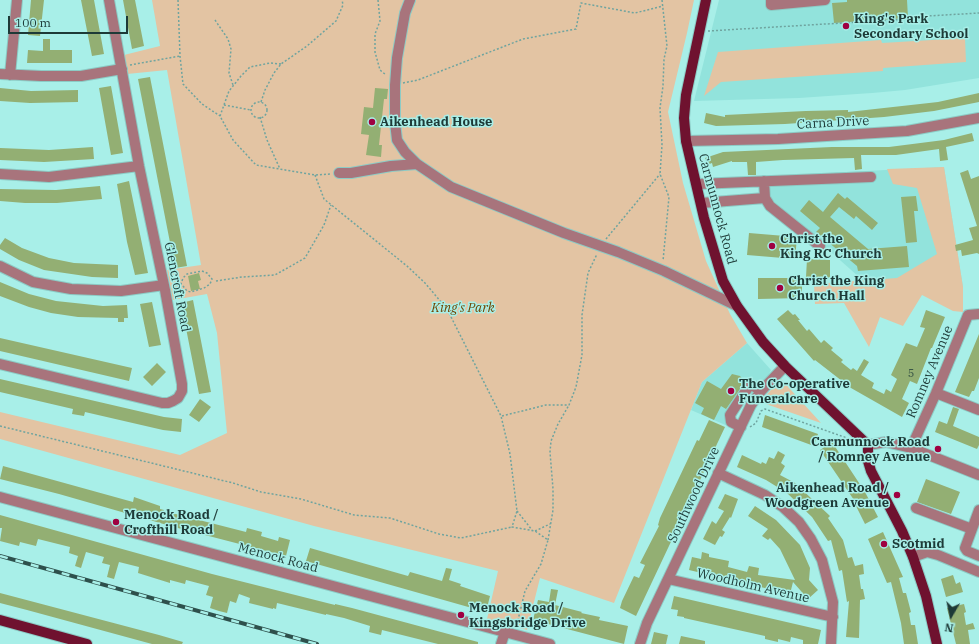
<!DOCTYPE html>
<html>
<head>
<meta charset="utf-8">
<style>
	body { margin:0 }
	#map { position:relative; width:979px; height:644px; overflow:hidden; background:#a8efe8; font-family:"IBM Plex Serif",serif }
	canvas { display:block }
	.north { position:absolute; left:931px; top:596px; width:40px; height:40px; -webkit-text-stroke:3px #a8efe8; paint-order:stroke; rotate:189deg; font-size:11px; font-weight:700; line-height:16px; text-align:center; color:#1d3a37 }
	.north::after { content:''; display:block; margin:auto; width:14px; height:18px; background:#1d3a37; clip-path:polygon(50% 0,100% 100%,50% 72%,0 100%) }
	.scale { position:absolute; left:8px; top:16px; width:120px; height:18px; box-sizing:border-box; border:2px solid #1d3a37; border-top:0; padding-left:5px; font-size:12px; line-height:14px; white-space:nowrap; color:#1d3a37; -webkit-text-stroke:3px #a8efe8; paint-order:stroke }
</style>
</head>
<body>
<div id="map">
<canvas width="979" height="644"></canvas>
<div class="north">N</div>
<div class="scale">100 m</div>
</div>
<script>
const context = document.querySelector('canvas').getContext('2d');
context.lineJoin = 'round';
function fillPath(path, color) {
  context.fillStyle = color;
  context.fill(path, 'evenodd');
}
function poly(rows) {
  const path = new Path2D();
  for (const r of rows) {
    if (r.length === 3) {
      path.moveTo(r[0] + r[2], r[1]);
      path.arc(r[0], r[1], r[2], 0, 2 * Math.PI);
      continue;
    }
    path.moveTo(r[0], r[1]);
    for (let i = 2; i < r.length; i += 2) path.lineTo(r[i], r[i + 1]);
  }
  return path;
}
function strokePath(path, color, width, dash) {
  context.strokeStyle = color;
  context.lineWidth = width;
  context.lineCap = dash ? 'butt' : 'round';
  context.setLineDash(dash || []);
  context.stroke(path);
}
function label(font, color, halo, rows, align = 'center') {
  context.font = font + ' "IBM Plex Serif",serif';
  context.lineWidth = 3;
  context.setLineDash([]);
  context.textBaseline = 'middle';
  context.strokeStyle = halo;
  context.fillStyle = color;
  for (const [text, x, y, turn = 0] of rows) {
    context.save();
    context.translate(x, y);
    context.rotate((+turn || 0) * Math.PI / 180);
    context.textAlign = isNaN(turn) ? turn : align;
    if (halo) context.strokeText(text, 0, 0);
    context.fillText(text, 0, 0);
    context.restore();
  }
}
fillPath(poly([
	[719,0,979,0,979,78,905,90,872,93,799,98,694,101],
	[944,167,963,287,886,301,769,197,768,176],
	[747,343,771,370,768,376,745,401,730,427,691,410,702,382]
]), '#92e3dc');
fillPath(poly([
	[152,0,694,0,687,33,668,112,683,183,706,261,730,314,747,343,702,382,614,603,540,578,527,630,487,619,498,571,314,526,0,439,0,412,180,455,227,433,217,333,207,294,173,300,167,270,201,265,167,70,127,74,124,55,160,46],
	[965,38,966,62,883,68,883,71,721,82,704,96,718,52,881,40,882,43],
	[944,167,963,287,963,312,953,311,922,295,903,326,880,317,869,347,844,303,815,304,814,284,897,278,937,254,917,188,893,184,887,169],
	[781,379,821,423,760,402]
]), '#e3c4a3');
fillPath(poly([
	[31,0,44,0,40,36,28,35],
	[81,0,94,0,104,54,92,56],
	[123,0,135,0,144,46,132,49],
	[847,0,907,0,908,18,834,23,832,3,847,2],
	[43,39,50,39,50,50,72,50,72,63,27,63,28,50,43,51],
	[150,77,187,266,175,268,138,79],
	[111,86,123,153,111,155,99,88],
	[0,88,31,91,78,90,78,102,30,103,0,101],
	[375,88,388,89,387,99,384,99,379,145,382,145,381,157,366,155,369,135,361,134,364,107,373,108],
	[979,93,979,102,934,111,884,117,785,124,716,126,704,123,706,113,725,117,725,115,806,111,848,110,848,112,938,102],
	[972,133,974,141,946,147,948,160,940,161,939,149,896,155,861,155,862,169,855,170,854,158,783,160,756,162,756,175,748,175,747,162,732,162,732,161,713,167,712,163,707,165,705,158,723,152,832,147,889,147,944,140],
	[93,147,94,159,44,162,0,160,0,148,49,150],
	[968,170,971,179,979,176,979,254,977,253,962,256,961,250,956,251,955,245,973,240,969,228,977,226,960,173],
	[129,181,148,273,135,275,127,242,117,184],
	[100,186,102,199,57,203,25,203,0,201,0,189,56,190],
	[838,193,845,199,847,197,878,223,872,230,856,216,854,219,839,207,830,217,868,249,907,246,909,267,858,271,857,266,816,232,820,228,800,211,809,200,823,212],
	[916,196,918,211,914,211,917,242,906,243,901,197],
	[749,233,797,237,795,259,747,255],
	[5,238,22,248,49,258,74,263,118,265,118,278,92,277,44,270,19,260,0,249,0,245],
	[807,259,830,260,830,278,806,277],
	[199,273,201,280,198,281,200,289,191,291,188,276],
	[758,278,802,278,802,298,758,299],
	[0,282,29,294,56,301,103,306,127,305,128,318,124,318,124,322,118,322,118,318,78,317,51,313,29,307,0,296],
	[193,300,211,392,199,394,181,303],
	[152,302,161,345,149,347,140,304],
	[788,310,793,315,795,314,800,320,798,320,807,331,809,329,821,343,824,340,833,348,831,350,843,360,841,362,851,370,853,368,857,371,864,359,869,362,861,375,874,383,872,388,884,394,886,389,891,392,897,379,891,375,906,343,917,347,925,328,920,327,926,310,945,317,932,348,931,348,917,384,910,381,902,399,909,403,902,417,851,388,815,360,814,361,777,319],
	[979,334,979,378,974,391,972,391,969,397,955,392],
	[0,338,132,368,129,381,0,351],
	[157,363,166,372,152,386,143,377],
	[732,374,740,376,745,382,726,409,721,406,714,420,701,414,704,408,695,403,707,381,721,389],
	[0,379,164,417,182,419,181,432,163,430,85,412,84,416,72,414,73,409,0,392],
	[200,399,211,407,199,422,189,415],
	[953,407,959,409,953,426,979,437,979,445,977,449,935,432,939,421,947,424],
	[765,415,818,434,814,446,762,427],
	[709,420,725,427,636,616,620,608,622,601,634,576,639,578,645,565,640,563,659,526,658,525,660,518,697,440,699,441],
	[832,442,865,492,878,517,865,524,855,504,856,503,820,450],
	[778,451,785,455,781,463,785,466,780,475,795,483,830,516,828,518,843,540,848,558,852,557,855,566,863,564,864,574,859,575,861,589,863,589,865,599,860,600,859,638,846,637,849,601,847,602,842,570,839,571,831,540,828,541,812,517,787,493,766,480,737,467,742,455,761,464,762,462,766,464,769,457,774,459],
	[3,466,133,502,134,497,160,506,160,509,164,510,164,511,246,532,247,528,262,532,261,536,278,541,279,537,290,540,286,556,174,527,59,494,0,479],
	[926,479,960,492,951,514,917,502],
	[725,494,738,499,731,518,730,517,722,530,725,532,722,537,720,536,715,545,703,539,712,521,716,524,724,511,718,508],
	[755,506,776,520,800,545,810,568,809,580,818,590,808,599,793,582,790,594,689,570,692,557,701,559,702,552,709,554,709,557,729,561,728,567,747,572,749,566,759,568,758,575,795,580,780,549,770,538,768,540,762,536,768,529,748,516],
	[0,515,212,574,335,605,335,604,352,608,478,642,478,644,438,644,382,630,381,635,369,632,370,626,344,618,326,614,326,615,277,603,276,609,273,608,273,609,249,603,250,598,239,594,236,603,230,601,227,613,219,611,210,608,213,597,206,595,209,586,186,580,185,584,170,580,170,583,138,573,139,567,119,562,114,579,107,577,110,565,102,563,104,557,86,552,81,568,75,566,78,556,69,553,70,547,38,539,36,546,20,542,19,546,0,541,2,528,0,528],
	[883,532,903,577,899,578,903,593,906,593,911,612,909,613,911,625,915,625,918,644,904,644,901,623,891,582,887,583,868,539],
	[310,548,408,576,410,572,442,581,446,568,452,569,449,580,461,584,460,586,490,596,486,612,306,561],
	[953,575,956,584,960,582,963,592,946,597,941,579],
	[551,589,558,590,555,605,582,612,581,613,600,617,599,620,628,626,624,644,533,620,538,600,549,602],
	[0,593,159,635,183,642,182,644,152,644,27,610,0,603],
	[674,596,821,630,818,644,803,644,803,640,791,637,790,642,778,639,778,642,765,639,765,636,684,618,684,617,677,616,678,610,671,609],
	[964,604,966,612,964,613,966,625,973,623,975,629,968,630,970,644,956,644,947,608],
	[654,632,668,635,666,644,651,644],
	[681,636,705,641,705,644,679,644]
]), '#93af73');
const minor = poly([
	[410,0,405,13,397,58,395,85,395,122,397,140,405,152,417,164,451,187,564,233,618,252,664,271,737,306],
	[771,0,771,5,825,0],
	[0,74,41,76,81,76,122,69],
	[10,75,17,0],
	[686,141,778,139,907,131,979,118],
	[339,173,351,173,391,166,417,164],
	[0,174,49,177,139,166],
	[764,181,765,198,770,206,820,246],
	[697,184,871,177],
	[701,203,765,198],
	[0,266,33,282,71,289,121,291,164,285],
	[0,364,162,403,168,403,173,401,178,398,182,391,182,384,165,290,139,166,109,0],
	[936,393,979,410],
	[741,427,731,422,730,415,749,386,752,385,761,391],
	[868,445,886,442,911,448,979,475],
	[911,448,936,393,968,315,979,314],
	[718,473,765,495,783,507,799,522,811,539,822,560,833,602,831,644],
	[0,497,550,644],
	[916,508,972,529],
	[979,510,965,548,967,551,979,556],
	[913,557,927,552,938,555,979,572],
	[668,579,833,617],
	[501,644,505,632],
	[640,644,647,623,751,405,761,391,785,366]
]);
const major = poly([
	[706,0,686,95,684,118,686,141,704,218,723,281,737,306,763,342,785,366,868,445,868,461,871,471,902,531,913,557,926,596,937,644],
	[0,620,87,644]
]);
strokePath(minor, '#8ccbc5', 12);
strokePath(major, '#8ccbc5', 12);
strokePath(poly([
	[178,0,180,56,183,84,202,104,220,116],
	[378,0,380,21,375,34,375,52,380,70,386,75],
	[662,0,667,46,664,59,663,86,660,108,662,145,660,174,669,197,663,261],
	[215,20,228,39,231,49,229,73,233,85],
	[708,31,910,19,910,17,979,13],
	[281,64,270,63,250,67,241,76,229,91,220,116,233,140,256,165,315,175,331,174],
	[130,65,180,56],
	[403,83,418,80,523,39,576,29,581,3,635,13,663,6],
	[261,102,265,90,274,73,281,64,307,46,336,21,343,5,342,0],
	[259,110,8],
	[224,105,251,110],
	[260,117,267,140,280,169],
	[315,175,324,199,407,266,425,283,447,309,501,416,510,454,517,511,512,527,535,531,548,540,541,564,525,591,517,624,515,625],
	[606,239,660,174],
	[202,271,207,273,212,279,210,284,204,288,191,292,187,291,183,286,181,284,183,278,187,274,202,271],
	[216,281,242,277,275,275,305,258,324,225,331,205],
	[173,285,181,284],
	[502,416,546,405,569,405,576,387,582,355,582,315,588,273,597,254],
	[0,426,233,483,261,492,301,499,354,515,390,518,439,534,461,538,512,527],
	[750,427,756,423,761,411,765,409,847,438],
	[517,511,532,530],
	[535,531,550,524],
	[548,540,553,510,553,489,550,452,551,441,558,424,569,405]
]), '#6fa49f', 1.5, [2, 2]);
strokePath(minor, '#a8747c', 10);
strokePath(major, '#6f122f', 10);
const rail = poly([
	[0,556,317,644]
]);
strokePath(rail, '#2e504c', 4);
strokePath(rail, '#a8efe8', 2.5, [8]);
for (const [x, y, r, color] of [
	[846,26,4,"#9f0041"],
	[372,122,4,"#9f0041"],
	[772,246,4,"#9f0041"],
	[780,288,4,"#9f0041"],
	[731,391,4,"#9f0041"],
	[938,449,4,"#9f0041"],
	[897,495,4,"#9f0041"],
	[116,522,4,"#9f0041"],
	[884,544,4,"#9f0041"],
	[461,615,4,"#9f0041"]
]) {
  const dot = new Path2D();
  dot.arc(x, y, r, 0, 2 * Math.PI);
  context.fillStyle = color;
  context.fill(dot);
  strokePath(dot, '#a8efe8', 1.5);
}
label('11px', '#3a5746', null, [
	["5",911,374]
]);
label('bold 13px', '#1d3a37', '#a8efe8', [
	["King's Park",854,19],
	["Secondary School",854,34],
	["Aikenhead House",380,122],
	["Christ the",780,239],
	["King RC Church",780,254],
	["Christ the King",788,281],
	["Church Hall",788,296],
	["The Co-operative",739,384],
	["Funeralcare",739,399],
	["Carmunnock Road",930,442,"right"],
	["/ Romney Avenue",930,457,"right"],
	["Aikenhead Road /",889,488,"right"],
	["Woodgreen Avenue",889,503,"right"],
	["Menock Road /",124,515],
	["Crofthill Road",124,530],
	["Scotmid",892,544],
	["Menock Road /",469,608],
	["Kingsbridge Drive",469,623]
], 'left');
label('13px', '#1d3a37', '#a8efe8', [
	["Carna Drive",833,123,-3],
	["Carmunnock Road",717,209,75],
	["Glencroft Road",177,287,79],
	["Romney Avenue",930,372,-67],
	["Southwood Drive",694,495,-65],
	["Menock Road",278,558,15],
	["Woodholm Avenue",753,586,13]
]);
label('italic 13px', '#714400', '#a8efe8', [
	["King's Park",463,308]
]);
</script>
</body>
</html>
